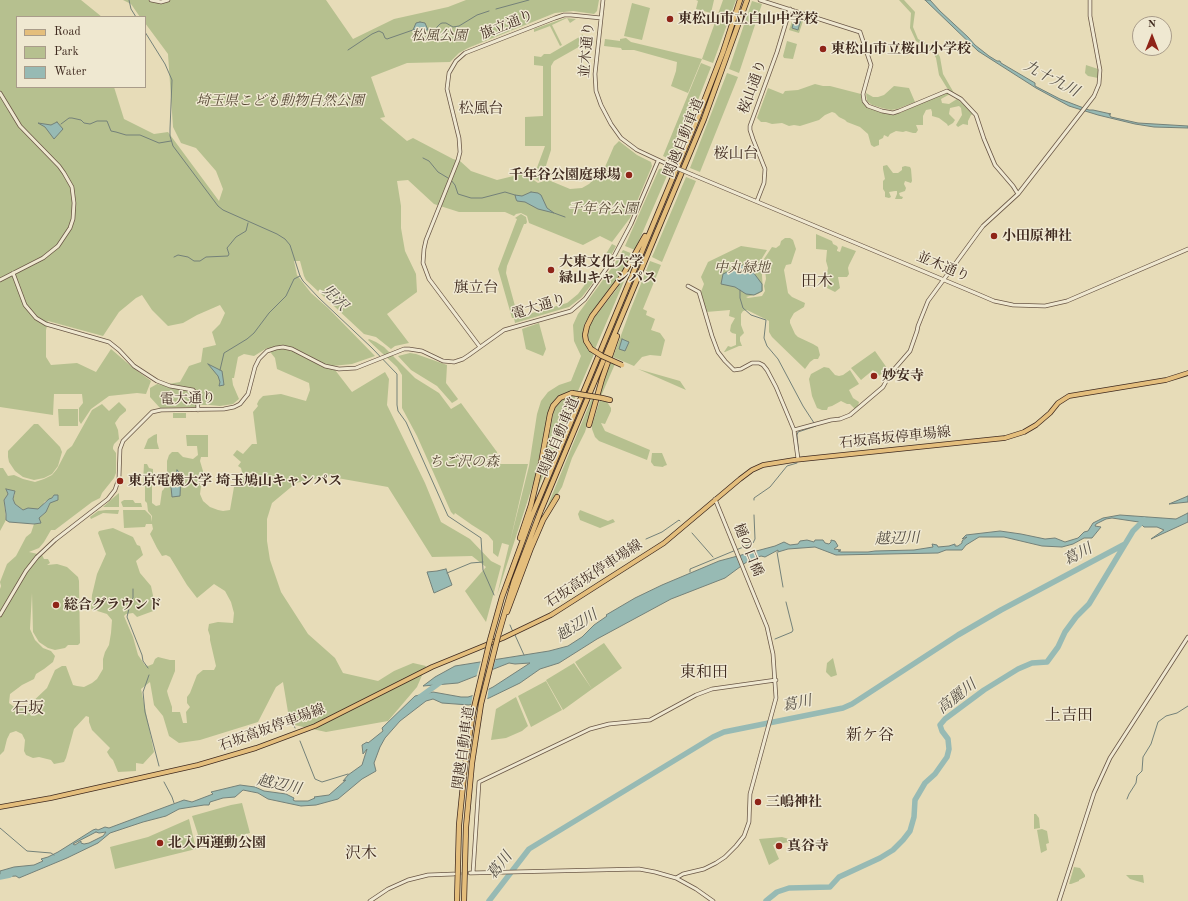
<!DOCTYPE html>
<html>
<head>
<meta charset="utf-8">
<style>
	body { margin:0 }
	#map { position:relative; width:1188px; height:901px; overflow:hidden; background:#e7dcb8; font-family:"Old Standard TT",serif }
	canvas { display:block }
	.legend { position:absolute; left:16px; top:16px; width:130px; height:72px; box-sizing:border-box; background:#efe8d1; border:1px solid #a99c8a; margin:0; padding:5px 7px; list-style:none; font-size:12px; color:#402b20 }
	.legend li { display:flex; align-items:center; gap:8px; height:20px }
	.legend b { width:20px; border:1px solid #a99c8a }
	.north { position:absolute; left:1132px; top:16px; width:40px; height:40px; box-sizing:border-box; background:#efe8d1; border:1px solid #a99c8a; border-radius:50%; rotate:0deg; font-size:11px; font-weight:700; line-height:16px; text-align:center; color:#402b20 }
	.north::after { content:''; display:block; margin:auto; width:14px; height:18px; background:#8f2418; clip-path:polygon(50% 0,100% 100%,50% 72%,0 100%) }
</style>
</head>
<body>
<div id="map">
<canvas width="1188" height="901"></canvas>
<ul class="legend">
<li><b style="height:5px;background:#e4be7c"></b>Road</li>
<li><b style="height:11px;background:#b6c08f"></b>Park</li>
<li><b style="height:11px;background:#97bab4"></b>Water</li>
</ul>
<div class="north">N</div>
</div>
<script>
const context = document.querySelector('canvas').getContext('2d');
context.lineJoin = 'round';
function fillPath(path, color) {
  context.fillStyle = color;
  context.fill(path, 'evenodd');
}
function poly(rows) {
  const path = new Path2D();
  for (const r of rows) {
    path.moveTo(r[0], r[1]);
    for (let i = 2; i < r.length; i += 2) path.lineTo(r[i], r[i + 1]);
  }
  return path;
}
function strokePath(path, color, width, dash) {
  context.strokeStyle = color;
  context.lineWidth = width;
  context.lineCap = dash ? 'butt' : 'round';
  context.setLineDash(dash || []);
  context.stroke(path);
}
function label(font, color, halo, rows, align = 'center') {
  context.font = font + ' "Old Standard TT","Noto Serif JP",serif';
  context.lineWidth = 3;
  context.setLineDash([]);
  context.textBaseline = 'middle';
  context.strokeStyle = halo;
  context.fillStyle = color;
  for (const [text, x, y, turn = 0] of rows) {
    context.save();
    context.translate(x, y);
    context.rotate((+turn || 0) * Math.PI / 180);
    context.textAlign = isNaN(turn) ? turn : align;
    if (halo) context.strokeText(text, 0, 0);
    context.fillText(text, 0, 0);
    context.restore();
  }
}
fillPath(poly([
	[0,0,81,0,102,17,17,17,17,87,114,87,124,119,154,134,168,132,219,201,223,189,216,171,196,148,181,143,173,127,168,54,145,23,145,17,140,17,131,4,123,0,326,0,353,39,394,19,448,7,466,0,599,0,597,11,594,14,573,11,555,13,468,48,459,53,450,62,407,63,371,77,385,117,380,118,382,120,407,141,413,138,453,159,460,161,471,171,497,180,530,172,531,173,532,179,538,183,544,181,546,179,570,189,582,188,589,184,602,171,605,167,614,146,619,141,637,155,651,162,652,166,630,218,612,242,600,236,583,245,529,223,527,216,521,213,516,214,514,216,505,212,459,212,434,204,408,180,397,181,401,206,401,228,405,251,416,274,417,292,387,314,409,343,395,346,391,349,376,337,364,334,306,280,304,276,300,261,294,261,297,275,311,293,328,308,375,356,352,364,332,366,352,392,385,372,389,379,387,405,425,483,441,522,470,539,491,561,501,566,486,622,465,591,486,567,472,556,432,557,388,487,326,476,296,483,272,503,267,519,267,541,270,560,281,592,308,634,335,658,343,673,378,681,394,671,413,663,426,666,417,687,388,721,326,732,290,724,283,682,276,687,258,722,200,740,179,743,169,736,163,716,154,705,150,682,141,689,154,752,143,764,136,763,136,771,118,772,113,760,110,757,107,752,110,748,92,730,89,722,89,717,86,716,74,729,66,758,64,762,54,764,51,760,39,757,33,758,26,755,24,751,25,740,22,734,16,731,10,733,7,739,4,751,0,755,0,589,1,586,0,582,7,564,16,556,26,537,31,533,34,524,39,523,39,518,46,512,50,503,58,496,54,495,52,498,44,502,43,506,38,509,23,510,15,504,13,499,15,494,6,489,8,494,4,500,6,520,0,531,0,468,3,468,8,476,14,475,23,479,35,482,44,479,52,475,57,469,67,450,72,446,92,410,102,404,109,411,119,402,126,409,126,411,120,416,115,423,118,430,119,439,114,444,113,447,113,449,116,453,116,473,114,478,102,493,100,498,92,502,55,530,51,530,44,542,39,548,29,552,42,555,44,559,48,559,50,563,47,565,57,564,67,567,78,577,79,581,80,643,78,645,68,645,65,648,55,650,48,648,39,642,33,632,32,593,30,629,35,640,43,648,51,651,55,656,53,662,44,669,36,674,34,679,22,685,10,694,9,703,17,709,28,706,47,688,55,670,62,666,66,666,73,685,77,686,84,687,92,683,97,679,103,669,103,659,105,652,109,645,111,633,112,620,107,614,91,609,92,595,97,574,106,554,98,533,99,531,113,528,133,537,137,545,140,546,143,555,136,561,140,573,151,586,156,610,137,617,133,613,126,614,124,616,133,637,138,655,145,665,148,666,153,664,155,659,158,657,170,660,175,660,175,671,167,691,168,695,172,707,172,712,180,712,183,723,187,723,186,712,190,707,187,703,187,697,190,693,197,675,203,670,214,670,216,666,210,640,210,636,208,630,209,624,218,622,233,623,234,613,231,602,225,591,214,584,197,598,187,585,170,557,166,555,162,556,157,548,150,534,153,529,152,524,146,524,145,527,124,528,123,510,145,510,151,516,152,522,152,516,148,511,147,503,145,501,145,485,147,482,143,483,144,464,147,464,149,468,153,469,153,475,157,474,157,477,155,477,152,484,152,503,156,506,160,505,162,491,164,489,167,477,167,461,169,455,172,452,178,452,183,457,193,459,198,455,197,446,187,446,186,435,208,435,208,457,201,457,200,461,203,471,200,494,203,501,210,507,218,510,223,511,230,510,234,487,240,485,243,476,241,468,238,466,241,462,233,455,237,450,243,454,252,444,257,444,253,412,258,406,257,404,259,400,263,396,281,394,306,401,310,390,309,383,277,369,275,358,267,348,254,356,244,354,238,357,234,378,232,378,233,385,239,399,233,404,220,406,210,405,201,405,195,407,160,408,150,397,150,388,157,384,163,385,180,382,189,366,201,362,203,348,216,345,212,332,220,324,225,313,220,305,197,315,183,323,168,326,152,310,142,295,136,298,119,312,103,336,48,321,46,330,46,357,51,365,77,363,96,372,111,349,132,367,151,381,146,394,137,393,109,396,91,409,81,424,79,421,79,408,83,403,82,394,54,394,53,415,0,407],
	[696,0,714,0,711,13,696,9,698,1],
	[723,0,736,0,713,63,702,59],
	[899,0,904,0,915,12,913,27,918,39,935,48,940,57,943,74,954,93,947,88,939,75,936,58,932,51,916,41,910,28,911,13],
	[752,1,762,4,739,73,729,69],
	[632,3,650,8,642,40,624,36],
	[794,15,804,18,799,33,789,30],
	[565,18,576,19,570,23,567,18,552,25,562,45,560,46,550,26,534,32,534,29],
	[582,34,586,39,590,37,591,40,594,41,593,45,584,44,554,61,551,66,551,150,543,175,546,177,542,180,539,181,533,178,533,173,535,173,545,146,525,146,525,117,543,116,543,66,534,65,534,56,541,57,544,54,550,54,581,36],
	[626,38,631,42,702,59,688,93,671,86,676,71,677,62,634,50,622,50,621,48,604,46,605,39,620,41,620,39],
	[787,41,797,44,793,59,784,58,783,56],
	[701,63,711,67,674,161,663,156],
	[1086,65,1098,69,1098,78,1088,76,1085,73],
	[727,73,738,77,700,172,690,168],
	[815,84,823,86,830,86,861,94,861,99,865,105,881,112,892,114,900,113,947,92,950,94,941,99,942,103,949,104,957,99,968,108,973,114,971,115,968,121,968,125,963,124,958,127,956,125,962,115,961,108,959,106,950,108,949,114,955,120,953,123,948,126,947,124,939,118,932,116,932,112,931,109,926,110,923,116,923,125,916,125,918,130,916,133,913,133,906,131,903,132,896,131,890,134,888,137,884,135,883,138,879,140,879,145,874,147,871,145,868,134,860,127,847,122,845,120,839,117,835,113,832,112,825,115,819,120,800,126,794,125,789,126,782,123,772,124,766,122,761,122,757,118,768,88,783,94,785,91,798,90],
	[894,86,909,88,915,102,897,109,891,110,882,108,872,105,867,101,866,93,873,97,878,97,884,95],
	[887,165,893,173,898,173,902,170,902,167,905,166,910,167,911,169,912,181,911,183,905,181,904,184,906,188,905,191,899,193,900,196,903,197,902,199,895,199,897,194,897,191,895,191,889,192,891,197,889,198,885,197,885,192,883,189,883,181,885,179,883,169,883,166],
	[663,168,669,171,635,250,625,246,659,169],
	[686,177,696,181,662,262,652,257],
	[521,214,526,217,527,222,526,224,524,224,507,266,506,273,518,317,567,303,578,294,595,271,598,274,598,276,582,297,569,307,515,323,514,318,512,318,498,269,517,219,515,218],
	[816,234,832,241,833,244,837,246,838,248,837,250,837,251,840,252,842,246,856,251,849,265,848,268,849,274,847,277,838,277,840,288,835,292,827,288,829,282,827,273,828,268,826,261,827,250,816,249],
	[785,238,790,238,793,240,796,249,791,264,786,265,784,270,788,293,792,297,805,303,804,307,794,313,790,320,790,323,795,334,798,337,813,344,818,347,820,355,818,359,814,359,810,362,805,369,772,337,769,332,769,321,747,310,743,311,741,314,741,325,744,333,740,337,740,341,742,346,739,346,725,352,724,352,728,346,731,347,736,345,736,334,732,333,730,331,731,325,735,318,729,316,730,310,706,312,701,292,704,284,701,277,708,262,741,246,767,250,761,260,763,291,758,294,746,297,748,298,762,296,765,291,764,286,766,279,764,259,772,247,776,248,780,245,781,241],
	[612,244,616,246,609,259,604,257],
	[623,250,633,254,612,288,590,315,584,325,583,335,586,346,594,354,578,391,568,392,561,395,553,402,549,410,534,481,497,595,509,545,502,543,498,557,493,553,493,541,488,535,472,525,455,513,454,515,451,512,417,436,402,408,402,375,397,367,368,340,369,339,376,342,384,347,415,378,439,393,451,409,461,403,497,452,498,464,528,464,510,542,529,466,537,414,541,401,548,392,559,385,571,381,581,356,574,341,573,325,578,314,611,269],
	[650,261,661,265,643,309,647,311,646,315,655,319,651,330,660,333,665,340,661,356,650,355,642,357,634,366,613,357,630,311],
	[631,265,595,349,590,343,588,336,589,327,594,318,616,290],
	[539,323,546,349,543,356,526,349,522,329],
	[875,351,887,368,879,376,873,370,861,380,851,368],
	[410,353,416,354,447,365,446,383,458,399,457,400,452,403,437,386,411,370,398,356],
	[611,362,615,364,601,396,600,396,605,378],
	[824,367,829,368,835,375,839,376,843,375,850,370,859,384,849,390,853,398,859,402,858,406,855,409,850,404,847,404,841,401,832,406,828,407,827,410,822,410,817,408,812,396,809,379,811,374],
	[638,369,680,381,686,390],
	[576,395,563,427,536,493,543,469,554,409,561,401,569,396],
	[592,398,595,399,585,432,572,458,562,487,543,517],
	[600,400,607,402,611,408,611,411,605,424,601,423,605,431,650,450,647,460,599,441,595,437,592,429,592,425],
	[58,409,78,409,78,426,59,426],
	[173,413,186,413,186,418,173,418],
	[34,424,38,424,60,447,62,452,58,466,52,474,44,478,34,480,23,477,15,471,9,462,8,457,8,451],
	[157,434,157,442,159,449,144,449,148,439,154,435],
	[652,453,662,453,667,465,664,466,663,467,654,466,651,462],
	[119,493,119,507,103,507,113,498],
	[124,500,133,500,135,503,141,503,142,507,123,507,121,502],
	[106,510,119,510,118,514,103,513,91,519,90,517,98,511],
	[580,510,608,521,613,519,615,522,600,528,580,520,578,514],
	[604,643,622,668,592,689,575,662],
	[833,658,837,675,831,677,826,672,827,663],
	[574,663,592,689,563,710,546,680],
	[546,681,562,710,531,727,518,696],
	[516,697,528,726,522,731,506,738,491,740,496,709],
	[242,803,250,833,202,847,192,816,231,805],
	[1034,814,1036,814,1039,818,1040,828,1034,829],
	[189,819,196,849,115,869,110,847,148,837],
	[1042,829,1047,831,1049,843,1046,844,1047,850,1041,853,1037,830],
	[782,837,789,839,789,842,773,845,779,859,769,865,759,839],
	[1074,867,1080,868,1085,875,1085,877,1079,880,1079,881,1071,884,1069,884],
	[1126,875,1143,875,1144,883,1130,879]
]), '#b6c08f');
const water = poly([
	[925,0,930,0,940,11,968,37,975,45,989,56,997,61,1000,61,1001,63,1035,83,1035,86,1060,99,1089,110,1093,110,1111,114,1109,114,1111,117,1138,123,1188,126,1188,128,1154,127,1135,124,1098,115,1069,106,1036,88,978,51,925,0],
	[795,17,801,19,798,30,792,28,795,17],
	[420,22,425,23,428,30,413,30,416,23,420,22],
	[57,122,63,129,54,139,45,127,38,123,51,125,57,122],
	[531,192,538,193,541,195,547,208,554,213,538,209,525,202,517,201,516,199,515,195,522,196,531,192],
	[742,265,753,272,762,284,762,291,754,295,746,294,735,287,721,284,723,274,742,265],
	[622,339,629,342,625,351,619,349,622,339],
	[208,364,222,371,224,385,219,386,220,382,218,376,208,364],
	[177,470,181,474,180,496,172,497,171,487,177,470],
	[6,489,15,491,13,499,15,504,23,510,28,508,38,509,49,499,52,498,54,495,58,495,58,500,50,503,46,512,39,518,41,523,34,524,9,522,6,520,6,514,4,500,8,494,6,489],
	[1188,496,1188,502,1169,504,1188,496],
	[1188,513,1188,522,1151,539,1164,530,1157,527,1144,527,1139,522,1112,518,1106,519,1096,524,1095,526,1101,527,1092,538,1084,538,1073,544,1062,547,1042,546,1004,537,979,537,966,545,962,550,946,550,938,553,836,555,815,547,788,549,778,552,778,550,765,557,761,556,748,561,725,578,671,599,597,639,559,663,540,669,520,683,489,698,469,705,442,703,433,699,426,701,400,721,385,738,380,747,374,763,376,771,362,779,338,799,316,805,301,806,268,799,258,793,243,790,235,797,223,798,210,802,209,805,204,805,179,809,166,816,143,822,110,833,98,843,67,858,19,878,16,876,0,877,0,871,14,867,34,865,43,861,41,859,48,857,58,852,93,830,96,829,98,830,105,827,109,828,184,800,192,802,213,794,211,792,240,785,255,787,264,791,286,794,294,798,293,800,295,801,308,801,315,798,314,797,329,795,346,780,343,781,348,775,362,765,367,749,363,754,362,745,367,742,368,743,383,731,382,728,415,696,433,692,461,697,468,697,481,693,493,687,530,663,515,664,509,663,458,683,423,686,435,677,455,666,549,651,568,646,582,637,594,625,607,616,606,615,635,598,662,585,719,561,775,546,784,542,790,545,798,544,800,541,807,540,814,542,815,540,823,540,825,543,829,544,831,542,831,540,835,541,838,546,834,549,841,550,838,551,841,552,868,552,875,551,914,550,933,547,932,544,937,545,938,547,949,546,955,544,955,546,958,546,962,543,962,541,967,537,962,539,966,535,1000,531,1021,534,1045,539,1055,538,1065,542,1078,538,1084,532,1088,531,1093,523,1103,518,1120,515,1176,519,1188,513],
	[96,832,99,833,106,832,103,836,89,843,84,844,81,843,81,841,75,845,73,844,96,832],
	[446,569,452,585,434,593,427,572,437,571,446,569]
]);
fillPath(water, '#97bab4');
strokePath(water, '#748179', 1);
fillPath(poly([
	[496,658,492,672,476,678,481,660],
	[489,686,487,701,471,706,473,693]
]), '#e7dcb8');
strokePath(poly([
	[129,0,131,9,136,17],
	[496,9,529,0],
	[428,29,431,31,435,29,440,24,442,23,446,23,453,27,459,26,477,15,489,11],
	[145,32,165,64,172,80,170,129,170,136,173,146,218,206,223,210,277,234,285,239,290,245,300,276,303,281,319,298,372,348,397,374,397,405,398,411,406,422,448,516,481,538,483,570,494,595],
	[348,50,372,34,379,31,383,33,385,38,387,39,413,30],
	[61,124,69,118,72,118,81,120,84,123,90,124,97,121,107,121,111,131,116,132,126,135,140,135,159,143,171,141],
	[423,158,429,161,438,172,448,178],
	[451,180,455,185,458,194,471,198,482,198,505,192,515,195],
	[554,213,565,217],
	[174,257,178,255,188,257,194,261,200,261,206,257,228,256,229,254,227,248,236,237,246,231,248,223],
	[740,290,740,298,743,308,751,315,766,320,764,338,767,346,778,359,803,406,816,426,798,432,797,435,799,457],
	[220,370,224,353,247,339,254,333,269,313,286,296,294,279,300,276],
	[754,500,754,498,770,487,787,466,797,463],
	[692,533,713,557],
	[646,539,662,532,679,520,680,521],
	[777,552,783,587],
	[690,572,690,569,753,543,755,539,754,515],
	[447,573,471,563,483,562],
	[133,589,133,598,131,600,127,617,142,655,143,661,148,668],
	[510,625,513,632],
	[515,635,524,655],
	[775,639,792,632,793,630,786,602],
	[149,675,143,692,145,712,159,766],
	[290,715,295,728],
	[300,741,315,779,322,782,348,774],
	[164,782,172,797,174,803],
	[1127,799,1129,794,1136,783,1137,776,1142,771,1143,757,1151,744,1158,722,1166,716,1177,713,1188,706],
	[0,828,27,851,51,853,54,855]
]), '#748179', 1);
strokePath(poly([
	[420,697,442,681],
	[0,877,10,875],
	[489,901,529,849,713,737,724,732,843,708,852,704,958,635,1001,610,1125,544],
	[766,901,777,892,789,888,830,887,839,877,880,858,893,850,903,840,910,831,914,817,915,800,925,783,935,774,947,757,949,749,948,739,942,731,940,725,945,719,984,690,1018,669,1032,663,1047,662,1058,647,1065,632,1076,617,1089,604,1133,531,1144,520]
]), '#97bab4', 5.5);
strokePath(poly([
	[456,874,470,873]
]), '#c6b99a', 3, [3, 1.5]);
const minor = poly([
	[151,0,161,2,168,0],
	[603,0,595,74,596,91,601,105,611,124,621,138,637,150,667,164],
	[760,0,860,32,871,65,863,94,864,101,868,106,882,111,893,113,899,111,947,91,961,99,976,115,984,139,995,165,1013,186,1018,194],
	[0,93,20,126,59,166,64,173,72,187,74,203,73,219,70,228,58,246,43,258,0,280],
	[693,175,980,295,994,301,1013,305,1045,306,1067,301,1188,249],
	[757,201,764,183,765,169,753,139,750,130,750,126,777,52,790,9],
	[13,273,25,305,36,318,46,324,109,342,119,350,134,366,157,381,170,386,193,390,197,395,198,410],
	[688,286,699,292,712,336,718,352,725,361,734,370,741,369,752,363,759,363,763,365,767,370,776,387,794,430],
	[480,347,429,279,423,263,424,249,426,240,458,160,460,152,459,138,447,89,449,73,456,61,465,53,555,18,564,15,571,15,601,18],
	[798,459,794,430,831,420,840,419,850,415,883,387,890,374,910,351,917,331,918,326,928,301,977,234,983,226,1018,194,1094,96,1099,84,1100,70,1090,16,1090,0],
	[0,615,26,571,37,557,55,540,108,499,115,490,119,478,120,449,123,441,152,412,161,410,224,409,234,407,240,404,248,394,255,367,259,359,267,351,276,348,283,347,292,349,325,366,339,369,356,368,404,349,409,349,422,351,443,361,454,362,463,359,469,355,504,330,571,311,585,299,611,262,631,224,658,161],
	[470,873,639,869,655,872,676,878,696,889,713,901],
	[473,873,479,782,590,729,609,724,650,720,696,695,712,689,776,680],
	[676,878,683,874,704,869,716,863,725,857,736,846,744,836,749,822,750,794,776,698,773,654,767,627,715,499],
	[370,901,388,889,408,880,428,875,454,874],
	[1059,901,1094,793,1110,758,1188,637]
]);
const major = poly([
	[0,807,51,798,198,765,256,748,315,726,432,667,503,638,551,615,664,543,740,479,752,470,763,465,794,460,1005,438,1024,432,1036,425,1050,413,1058,403,1069,396,1166,380,1188,373]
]);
const highway = poly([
	[591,349,586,341,585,335,587,326,592,316,623,275,645,236],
	[602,398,610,400],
	[589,425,602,379,617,336],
	[520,538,531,505,541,463,550,414,553,406,560,398,572,393],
	[507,612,531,548,543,520,557,497],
	[498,636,514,581,541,510,704,119,747,0],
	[490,640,502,597,531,518,698,117,723,52,740,0],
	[457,901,459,825,465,765],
	[464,901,466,827,472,763]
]);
strokePath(minor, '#6a5746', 4.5);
strokePath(major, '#402b20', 5.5);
strokePath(highway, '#402b20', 6);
strokePath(minor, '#efe8d1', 3);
strokePath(major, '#e4be7c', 4);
strokePath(highway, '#e4be7c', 4.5);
const minorBridge = poly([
	[667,164,693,175]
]);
const highwayBridge = poly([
	[591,349,602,356,622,365],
	[572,393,602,398],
	[472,763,481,704,498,636],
	[465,765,473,712,490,640]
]);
strokePath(minorBridge, '#6a5746', 4.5, []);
strokePath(highwayBridge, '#402b20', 6, []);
strokePath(minorBridge, '#efe8d1', 3);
strokePath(highwayBridge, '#e4be7c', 4.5);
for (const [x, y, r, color] of [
	[670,19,4,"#8f2418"],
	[823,49,4,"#8f2418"],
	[629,175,4,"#8f2418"],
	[994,236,4,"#8f2418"],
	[551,270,4,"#8f2418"],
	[874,376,4,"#8f2418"],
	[120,481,4,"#8f2418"],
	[56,605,4,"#8f2418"],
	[758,802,4,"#8f2418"],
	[160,843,4,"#8f2418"],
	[779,846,4,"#8f2418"]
]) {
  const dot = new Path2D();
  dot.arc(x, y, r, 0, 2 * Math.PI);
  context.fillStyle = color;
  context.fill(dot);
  strokePath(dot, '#efe8d1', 1.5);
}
label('bold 14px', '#402b20', '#efe8d1', [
	["東松山市立白山中学校",678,19],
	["東松山市立桜山小学校",831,49],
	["千年谷公園庭球場",621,175,"right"],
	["小田原神社",1002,236],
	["大東文化大学",559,262],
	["緑山キャンパス",559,278],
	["妙安寺",882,376],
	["東京電機大学 埼玉鳩山キャンパス",128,481],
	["総合グラウンド",64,605],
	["三嶋神社",766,802],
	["北入西運動公園",168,843],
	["真谷寺",787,846]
], 'left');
label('14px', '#402b20', '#efe8d1', [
	["旗立通り",507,25,-22],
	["並木通り",587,50,-85],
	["桜山通り",753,87,-70],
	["関越自動車道",684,138,-68],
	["並木通り",943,267,23],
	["電大通り",539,307,-17],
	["電大通り",188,399,-2],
	["関越自動車道",559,437,-67],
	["石坂高坂停車場線",895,438,-6],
	["樋の口橋",748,550,68],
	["石坂高坂停車場線",594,574,-33],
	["石坂高坂停車場線",272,728,-20],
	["関越自動車道",464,748,-82]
]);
label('italic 14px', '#584936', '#efe8d1', [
	["松風公園",439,36],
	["埼玉県こども動物自然公園",280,101],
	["千年谷公園",603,209],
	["中丸緑地",742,268],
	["ちご沢の森",464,462]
]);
label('italic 15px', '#564f45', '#efe8d1', [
	["九十九川",1051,79,28],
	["児沢",334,298,45],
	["越辺川",897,539,-2],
	["葛川",1078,555,-28],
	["越辺川",577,626,-32],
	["高麗川",957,697,-38],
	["葛川",797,704,-12],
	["越辺川",279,785,12],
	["葛川",500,866,-53]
]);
label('15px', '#402b20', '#efe8d1', [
	["松風台",481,109],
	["桜山台",736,154],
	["旗立台",476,288]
]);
label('16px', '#402b20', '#efe8d1', [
	["田木",817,282],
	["東和田",704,673],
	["石坂",28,709],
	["上吉田",1069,716],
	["新ケ谷",870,736],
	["沢木",361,854]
]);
</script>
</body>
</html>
